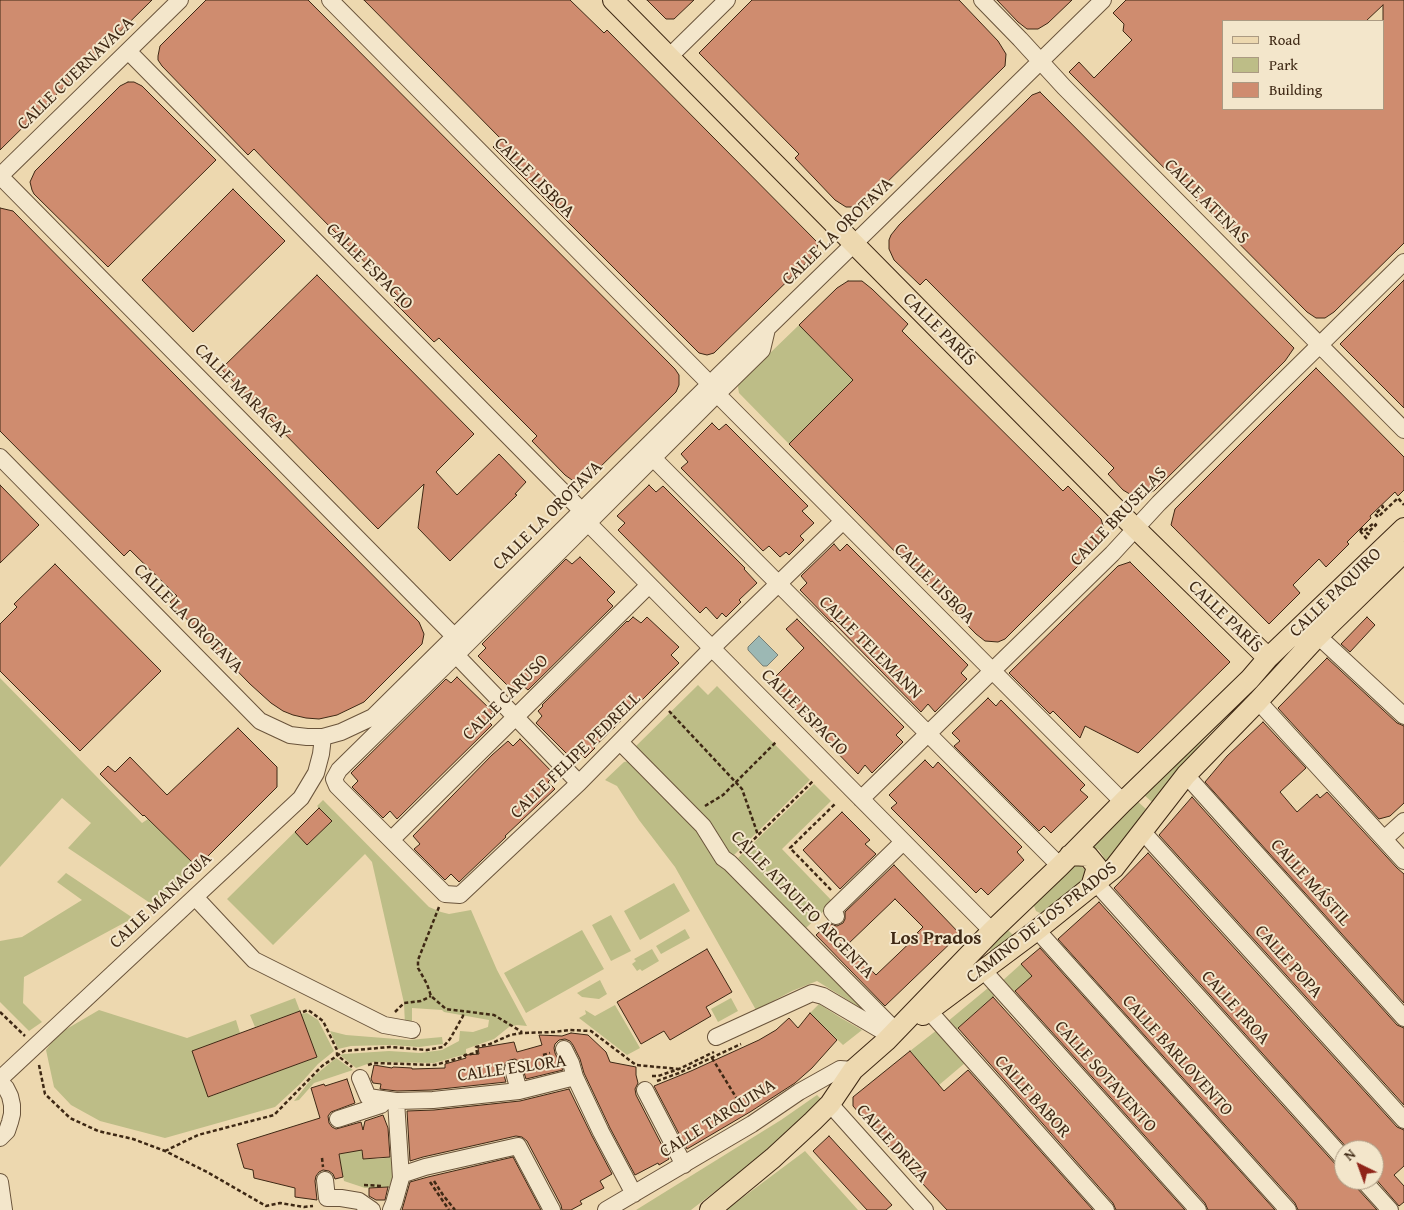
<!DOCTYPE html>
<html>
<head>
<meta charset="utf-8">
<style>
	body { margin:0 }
	#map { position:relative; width:1404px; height:1210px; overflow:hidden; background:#edd8af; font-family:"Gentium Book Plus",serif }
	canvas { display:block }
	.legend { position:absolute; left:1222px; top:20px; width:162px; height:90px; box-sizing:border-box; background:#f3e6cb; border:1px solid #ab9a82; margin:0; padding:6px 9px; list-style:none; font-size:15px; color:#3e2814 }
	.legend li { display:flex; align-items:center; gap:10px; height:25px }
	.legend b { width:25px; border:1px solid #ab9a82 }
	.north { position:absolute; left:1334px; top:1140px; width:50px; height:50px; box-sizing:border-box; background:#f3e6cb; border:1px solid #ab9a82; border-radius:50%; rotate:318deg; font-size:14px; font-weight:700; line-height:20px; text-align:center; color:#3e2814 }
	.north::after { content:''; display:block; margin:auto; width:18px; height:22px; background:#8f2418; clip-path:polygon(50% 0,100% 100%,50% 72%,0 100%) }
</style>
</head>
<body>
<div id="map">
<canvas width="1404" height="1210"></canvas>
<ul class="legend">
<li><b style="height:6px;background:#edd8af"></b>Road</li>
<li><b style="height:14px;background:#bdbd87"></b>Park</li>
<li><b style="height:14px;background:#cf8c6f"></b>Building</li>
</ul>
<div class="north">N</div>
</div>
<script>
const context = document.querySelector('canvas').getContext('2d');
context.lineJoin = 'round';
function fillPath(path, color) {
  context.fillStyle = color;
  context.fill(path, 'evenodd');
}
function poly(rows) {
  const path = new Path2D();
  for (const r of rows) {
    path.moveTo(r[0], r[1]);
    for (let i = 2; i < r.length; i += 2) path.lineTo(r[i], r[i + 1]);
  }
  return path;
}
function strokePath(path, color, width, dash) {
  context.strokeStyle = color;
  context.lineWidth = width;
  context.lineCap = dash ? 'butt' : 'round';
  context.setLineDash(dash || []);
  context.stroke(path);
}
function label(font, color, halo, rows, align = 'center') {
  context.font = font + ' "Gentium Book Plus",serif';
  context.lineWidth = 4;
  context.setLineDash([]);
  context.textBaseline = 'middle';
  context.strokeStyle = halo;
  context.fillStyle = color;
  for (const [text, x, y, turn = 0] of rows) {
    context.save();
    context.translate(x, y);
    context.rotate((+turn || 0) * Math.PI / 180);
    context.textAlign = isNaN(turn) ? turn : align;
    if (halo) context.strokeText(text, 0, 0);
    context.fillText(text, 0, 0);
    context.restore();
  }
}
fillPath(poly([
	[799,325,853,380,789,444,739,393,738,387,739,383],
	[0,678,142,823,148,819,197,867,169,893,150,903,68,848,91,823,62,798,0,867],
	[698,685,708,695,717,686,810,780,733,856,730,856,633,749],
	[1254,687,1255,689,1207,736,1152,802,1143,794],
	[630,761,872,1015,817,981,792,991,756,1010,675,867,639,820,617,786,605,780,624,762],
	[814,784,831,801,782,849,833,902,806,928,738,858],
	[323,800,429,907,441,912,449,914,471,910,497,970,527,1026,517,1025,509,1027,494,1039,466,1049,466,1054,434,1063,373,1062,356,1068,340,1055,344,1054,389,1051,420,1053,442,1050,459,1041,460,1031,473,1032,488,1027,489,1020,444,1012,442,1010,412,1008,412,1025,405,1025,404,1003,372,862,365,854,273,945,227,899,319,808,317,806],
	[1136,800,1146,809,1106,864,1103,856,1099,850,1091,846],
	[1077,864,1085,869,1088,874,1088,879,1045,912,1040,913,1036,911,1034,906,1034,900,1071,865],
	[66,873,133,918,24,977,23,1003,42,1022,29,1031,0,1002,0,941,22,937,82,900,57,882],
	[674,883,690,911,640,940,624,911],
	[611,915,631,951,611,961,592,925],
	[685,929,690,938,661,954,656,946],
	[1007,929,1014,936,988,955,993,944],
	[582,930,604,969,526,1013,504,973],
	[652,949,659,961,642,971,640,969,637,971,632,964,636,961,634,959],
	[1021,964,1032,976,1012,994,1001,982],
	[600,980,607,994,599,999,582,997,577,993],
	[988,988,995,995,955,1031,947,1022],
	[295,998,300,1011,255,1027,250,1015],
	[731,998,738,1011,718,1022,711,1009],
	[819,1004,841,1018,862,1030,843,1045,810,1013],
	[615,1005,640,1048,627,1055,579,1018,586,1014,585,1010,595,1016],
	[99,1010,187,1038,236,1020,240,1033,192,1051,209,1097,317,1057,301,1014,307,1013,318,1020,334,1051,318,1064,300,1084,275,1107,165,1138,100,1121,71,1105,54,1087,46,1050,58,1034],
	[937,1030,965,1063,939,1085,910,1051],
	[330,1031,346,1035,409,1040,442,1037,443,1044,419,1047,391,1045,351,1046,338,1049],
	[336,1058,353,1070,314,1083,299,1100,294,1101,313,1077],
	[817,1095,822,1100,787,1132,744,1169,691,1210,636,1210,781,1120],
	[360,1143,363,1159,378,1159,393,1157,393,1176,389,1187,365,1188,344,1181,339,1154],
	[805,1151,858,1210,726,1210]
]), '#bdbd87');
const water = poly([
	[759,636,778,655,767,666,763,666,748,650,748,647,759,636]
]);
fillPath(water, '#9cb8b4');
strokePath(water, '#767e74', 1);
const building = poly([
	[0,0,152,0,0,150,0,0],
	[206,0,308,0,675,369,679,375,679,385,676,392,587,480,579,482,572,480,565,475,532,441,537,436,439,338,434,342,394,302,399,297,272,168,254,149,248,155,162,66,158,60,158,56,160,46,206,0],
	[364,0,570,0,604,33,607,30,818,243,816,253,714,353,707,355,699,353,493,147,501,139,364,0],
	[647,0,694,0,674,19,666,19,647,0],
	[752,0,959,0,998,41,1006,54,1005,66,869,200,859,207,846,207,835,200,795,158,799,154,699,53,752,0],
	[997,0,1072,0,1048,23,1038,29,1027,29,1018,22,997,0],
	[1126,0,1404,0,1404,243,1334,312,1325,318,1316,318,1307,312,1069,72,1079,62,1094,78,1132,40,1123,31,1124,24,1113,13,1126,0],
	[1383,5,1383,109,1223,109,1223,21,1366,21,1383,5],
	[128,82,134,82,142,86,216,160,108,267,34,194,32,190,30,182,35,171,120,86,128,82],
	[1040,92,1294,348,1285,361,1155,490,1145,496,1133,496,1123,490,1108,474,1114,468,926,279,920,285,894,260,889,249,889,240,891,235,899,225,1026,101,1032,95,1040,92],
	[233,189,285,241,193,332,142,280,233,189],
	[0,208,13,211,419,622,424,634,422,644,364,702,337,715,319,719,306,718,293,715,283,711,271,703,250,684,170,602,177,596,130,550,124,556,0,431,0,208],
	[317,275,474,434,436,472,457,495,499,454,526,482,515,494,517,495,450,561,418,528,424,484,378,529,221,369,317,275],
	[1404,280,1404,408,1340,344,1404,280],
	[848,281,862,281,872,289,908,324,902,331,1063,491,1068,486,1101,519,1105,532,1099,545,1005,639,998,642,985,641,976,634,789,444,853,380,799,325,837,288,848,281],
	[1316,368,1404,457,1404,490,1398,496,1395,492,1370,516,1371,518,1347,542,1349,544,1326,567,1319,559,1293,585,1300,593,1269,624,1171,525,1175,509,1316,368],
	[712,423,719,430,726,424,808,506,802,511,814,523,800,536,804,540,789,555,786,552,780,557,769,546,763,551,681,468,688,462,681,454,712,423],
	[0,485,39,525,0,563,0,485],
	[649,485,656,492,663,486,745,568,744,569,757,583,739,600,741,602,726,617,722,613,717,619,706,607,700,613,618,530,625,523,617,516,649,485],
	[834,544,840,551,847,544,968,665,961,673,967,679,935,712,928,704,921,712,832,621,831,622,800,590,807,583,801,576,834,544],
	[580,557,615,592,607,600,613,606,528,690,522,685,514,692,478,656,486,648,482,644,566,559,572,564,580,557],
	[1130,562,1230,662,1138,753,1085,726,1080,738,1053,711,1050,714,1009,673,1118,566,1130,562],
	[55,564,161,671,80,751,0,671,0,624,17,607,14,604,55,564],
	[633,617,641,623,647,617,679,647,671,655,679,663,611,731,594,747,595,748,585,758,579,752,572,759,536,723,542,716,538,711,543,706,542,705,627,621,628,622,633,617],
	[1367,617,1375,625,1350,652,1341,644,1367,617],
	[797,619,904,727,896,735,903,742,872,773,865,765,858,774,786,700,785,701,775,691,783,683,776,676,804,648,786,629,797,619],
	[1327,658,1397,723,1404,726,1404,803,1390,816,1379,819,1278,708,1327,658],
	[457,677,493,712,486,719,492,725,397,819,390,811,383,818,352,787,358,781,351,773,446,679,451,683,457,677],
	[988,698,996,706,1001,700,1085,785,1080,790,1088,797,1051,833,1044,826,1039,831,954,746,960,741,952,733,988,698],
	[1263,722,1306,768,1280,792,1297,812,1317,794,1320,798,1327,792,1397,868,1404,874,1404,1003,1205,782,1227,756,1263,722],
	[238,728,277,767,277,787,197,867,144,815,143,816,100,774,108,766,115,772,130,757,167,795,238,728],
	[520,739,555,775,548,782,555,789,505,836,506,837,459,882,451,874,445,880,414,849,420,844,413,836,492,755,508,741,513,746,520,739],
	[925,760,933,768,938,762,1022,847,1017,852,1024,860,988,895,981,888,976,893,891,808,897,803,889,795,925,760],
	[1192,797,1397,1025,1404,1028,1404,1105,1159,835,1192,797],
	[319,808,332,821,307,845,295,832,319,808],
	[842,812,870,840,865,844,876,854,840,889,803,850,842,812],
	[1148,853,1397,1127,1404,1130,1404,1166,1394,1175,1404,1186,1404,1202,1399,1206,1374,1177,1374,1150,1349,1150,1114,888,1148,853],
	[894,865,960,934,885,1006,816,935,829,923,833,925,837,926,843,923,845,919,845,912,894,865],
	[895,899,923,927,917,933,919,934,876,975,847,945,895,899],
	[1099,902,1337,1166,1344,1169,1344,1180,1353,1180,1356,1187,1377,1210,1298,1210,1295,1203,1058,939,1099,902],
	[1040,948,1275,1210,1208,1210,1205,1203,1015,991,1032,976,1021,964,1040,948],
	[707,949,732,992,706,1007,711,1016,670,1040,664,1031,641,1044,617,1002,707,949],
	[993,997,1185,1210,1116,1210,1113,1203,958,1028,993,997],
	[300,1011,317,1057,208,1097,192,1051,300,1011],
	[810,1013,837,1040,812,1068,795,1083,750,1112,687,1149,654,1086,691,1071,759,1040,776,1030,789,1018,798,1028,810,1013],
	[571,1033,588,1035,606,1052,610,1062,636,1067,636,1075,638,1083,635,1089,636,1095,669,1159,659,1165,658,1163,635,1175,610,1128,584,1073,580,1059,573,1045,570,1041,565,1039,559,1040,555,1044,554,1048,555,1053,563,1070,526,1079,522,1066,520,1062,515,1059,510,1060,506,1062,504,1066,503,1072,506,1082,432,1090,397,1091,380,1089,381,1084,373,1083,371,1079,374,1065,392,1068,393,1067,412,1068,412,1069,445,1068,445,1064,466,1058,465,1055,479,1054,478,1048,514,1042,517,1052,542,1045,539,1035,562,1036,571,1033],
	[910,1051,944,1091,968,1070,1093,1210,947,1210,885,1143,853,1106,853,1097,910,1051],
	[347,1079,355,1103,331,1112,328,1116,329,1123,332,1127,336,1129,361,1122,363,1130,365,1121,383,1115,388,1128,390,1157,363,1159,362,1150,339,1154,343,1177,335,1179,333,1174,329,1171,323,1170,319,1172,316,1176,315,1181,317,1200,295,1197,295,1188,254,1178,253,1170,244,1168,237,1144,320,1118,311,1088,324,1084,325,1086,347,1079],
	[569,1089,592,1136,612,1174,600,1181,604,1188,580,1201,582,1204,571,1210,562,1210,561,1205,527,1141,522,1137,516,1136,423,1157,410,1161,407,1111,434,1110,520,1101,569,1089],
	[829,1136,892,1205,886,1210,867,1210,813,1151,829,1136],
	[513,1157,541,1210,402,1210,410,1182,428,1177,513,1157],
	[388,1187,385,1200,376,1200,369,1196,369,1188,388,1187]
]);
fillPath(building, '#cf8c6f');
strokePath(building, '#3e2814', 1);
const minor = poly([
	[330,0,710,384],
	[982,0,1020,39,1064,87,1404,430],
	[128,51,582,511],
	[670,56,727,0],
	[0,176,455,637],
	[0,176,180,0],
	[767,329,762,350,717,394,456,655,339,770,334,779,337,786,445,894,460,895,579,783,711,649,843,521],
	[717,394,1123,802],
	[0,457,260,721,290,735,307,737,323,737,341,732,373,717,710,384,865,233,1103,0],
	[653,458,1060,866],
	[588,523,992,931],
	[1318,636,1404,716],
	[456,655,579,783],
	[1258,701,1404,861],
	[620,742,703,826,723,858,730,863,896,1031],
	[1186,775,1404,1018],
	[861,799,1112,554,1159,503,1404,262],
	[1142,831,1404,1120],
	[1384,839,1404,821],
	[391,840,649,585],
	[1096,883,1344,1159],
	[195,897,254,960,384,1025,412,1030],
	[836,916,832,911,903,842],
	[1037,930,1288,1210],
	[983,970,1198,1210],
	[929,1011,1106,1210],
	[716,1037,812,993,823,996,891,1036],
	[564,1049,571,1063,575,1077,601,1132,634,1194],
	[513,1069,519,1091],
	[360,1078,368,1097,396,1101,433,1100,519,1091,575,1077],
	[0,1079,301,798,316,773,321,754,323,737],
	[0,1082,6,1088,10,1096,12,1105,12,1114,10,1122,7,1131,0,1138],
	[645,1090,684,1165],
	[830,1104,925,1210],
	[338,1119,381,1105,386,1100],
	[401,1175,425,1167,518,1146,552,1210],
	[325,1180,327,1198,341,1198,359,1201,372,1210],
	[1363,1180,1390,1210],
	[0,1182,4,1210],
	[391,1210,394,1203,401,1178,396,1101],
	[606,1210,752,1124,799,1092,840,1069,853,1070]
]);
const major = poly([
	[613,0,1123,516,1268,658],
	[1070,855,1088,856,1097,867,1091,887],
	[923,1015,1037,930,1114,868,1186,775,1258,701,1316,638,1404,552],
	[710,1210,773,1158,813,1121,830,1104,853,1070,886,1041,992,931,1060,866,1123,802,1250,679,1268,658,1404,528]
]);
strokePath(minor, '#6a543b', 18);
strokePath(major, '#3e2814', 22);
strokePath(poly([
	[1382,505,1383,507,1375,514,1378,517,1398,498,1404,505],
	[1360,531,1363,528,1365,530,1374,523,1376,525,1367,533,1370,535],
	[1360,531,1367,539],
	[669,711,742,789,758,835],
	[705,806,723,795,776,742],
	[740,853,814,780],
	[831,890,790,848,836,803],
	[439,907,418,960,418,968,427,984,431,996,446,1009,494,1015,522,1032],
	[0,1012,25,1036],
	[303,1012,308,1010,311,1012,323,1021,337,1050,337,1055,352,1067],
	[395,1012,404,1003,421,1001,431,996],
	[543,1055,550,1053],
	[712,1058,745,1112],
	[39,1065,45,1094,70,1118,98,1131,133,1139,165,1151,207,1172,266,1206,280,1203,304,1207,313,1206],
	[368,1065,374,1063,435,1065,463,1057,465,1055,477,1053,476,1047,490,1044,510,1035,522,1033,554,1032,570,1030,591,1031,636,1065,679,1069],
	[652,1076,658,1076,679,1069,714,1052],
	[657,1081,679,1073,741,1044],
	[165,1151,198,1135,274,1115,322,1066,344,1051,390,1047,427,1050,443,1047,450,1039,463,1016,463,1012],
	[322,1158,323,1167],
	[434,1181,443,1195,455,1210],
	[430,1182,449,1210],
	[364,1185,383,1186]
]), '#3e2814', 2.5, [4, 2.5]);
strokePath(minor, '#f3e6cb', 16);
strokePath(major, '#edd8af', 20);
label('18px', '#3e2814', '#f3e6cb', [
	["CALLE CUERNAVACA",76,74,-44],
	["CALLE LISBOA",534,178,45],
	["CALLE ATENAS",1206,202,45],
	["CALLE LA OROTAVA",838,232,-44],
	["CALLE ESPACIO",369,267,45],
	["CALLE PARÍS",939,330,45],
	["CALLE MARACAY",242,392,45],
	["CALLE LA OROTAVA",548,516,-45],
	["CALLE BRUSELAS",1119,517,-46],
	["CALLE LISBOA",934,584,45],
	["CALLE PAQUIRO",1336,593,-44],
	["CALLE PARÍS",1225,617,44],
	["CALLE LA OROTAVA",188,619,45],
	["CALLE TELEMANN",870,648,45],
	["CALLE CARUSO",506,698,-45],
	["CALLE ESPACIO",804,713,45],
	["CALLE FELIPE PEDRELL",576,756,-44],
	["CALLE MÁSTIL",1310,883,48],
	["CALLE MANAGUA",161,901,-43],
	["CALLE ATAULFO ARGENTA",802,905,46],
	["CAMINO DE LOS PRADOS",1042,923,-38],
	["CALLE POPA",1288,962,48],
	["CALLE PROA",1235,1008,48],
	["CALLE BARLOVENTO",1177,1056,48],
	["CALLE ESLORA",512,1069,-8],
	["CALLE SOTAVENTO",1105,1077,48],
	["CALLE BABOR",1032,1097,48],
	["CALLE TARQUINA",718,1119,-32],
	["CALLE DRIZA",892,1144,48]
]);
label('bold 19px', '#3e2814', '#f3e6cb', [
	["Los Prados",936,939]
]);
</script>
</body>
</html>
